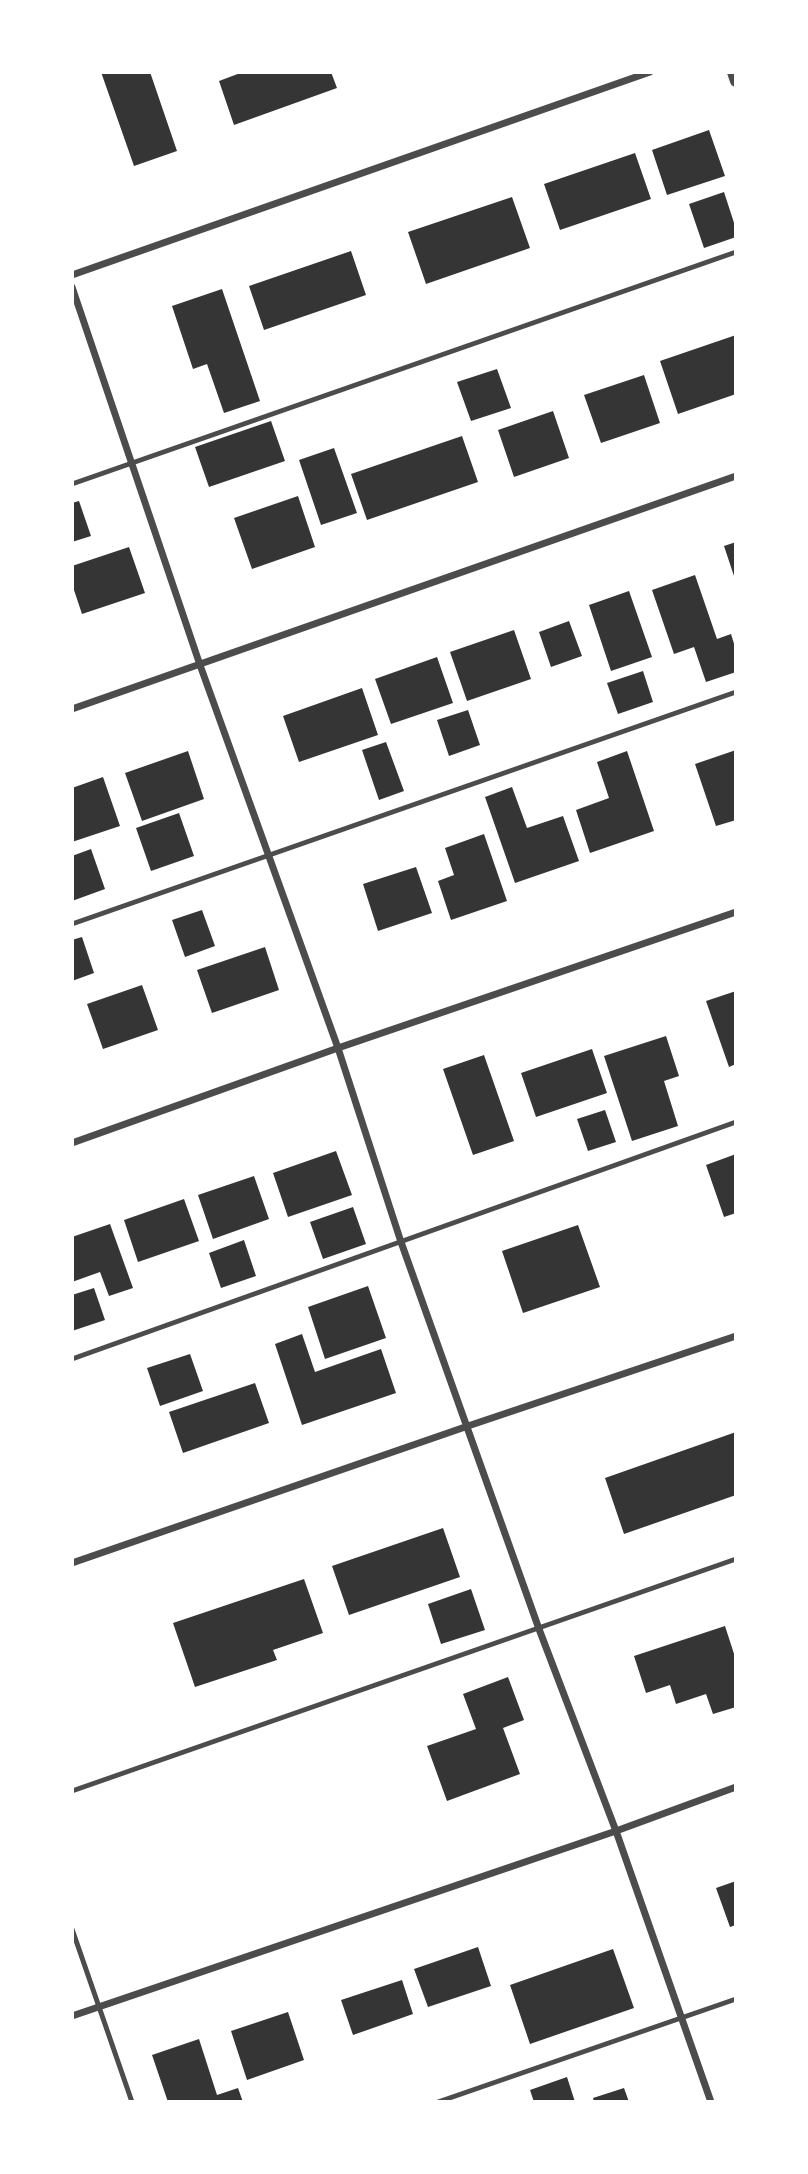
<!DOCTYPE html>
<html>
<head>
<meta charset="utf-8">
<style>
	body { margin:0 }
	#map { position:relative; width:808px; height:2174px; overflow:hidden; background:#fff; font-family:"Sofia Sans Condensed",sans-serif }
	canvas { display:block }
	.frame { position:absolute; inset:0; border:74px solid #fff; pointer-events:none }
</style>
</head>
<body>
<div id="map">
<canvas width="808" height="2174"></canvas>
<div class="frame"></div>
</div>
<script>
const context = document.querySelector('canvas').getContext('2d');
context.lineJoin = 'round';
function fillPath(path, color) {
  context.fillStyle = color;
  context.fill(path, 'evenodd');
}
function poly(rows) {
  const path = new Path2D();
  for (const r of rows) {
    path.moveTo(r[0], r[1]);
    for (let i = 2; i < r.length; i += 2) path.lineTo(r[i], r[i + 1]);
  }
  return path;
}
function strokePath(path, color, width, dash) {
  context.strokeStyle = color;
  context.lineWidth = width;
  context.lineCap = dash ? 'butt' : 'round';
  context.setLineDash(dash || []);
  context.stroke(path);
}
fillPath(poly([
	[101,72,150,72,177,151,134,166],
	[243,72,331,72,337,88,234,125,219,81],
	[709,130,725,176,667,195,652,150],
	[635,153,651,199,560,230,544,184],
	[724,192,736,229,736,237,704,248,689,204],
	[512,197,530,248,426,284,408,232],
	[351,251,366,295,264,330,249,286],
	[222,289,260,401,224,413,207,364,193,369,172,306],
	[736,335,736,394,678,414,660,361],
	[497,369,511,408,471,421,457,382],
	[644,375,660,423,601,443,584,395],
	[553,411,569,458,514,477,498,430],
	[271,421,285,461,209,487,195,447],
	[462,436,478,482,367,520,351,474],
	[334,448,357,513,321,525,299,460],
	[298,496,315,547,252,569,234,518],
	[79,501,91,536,72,542,72,503],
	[736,542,736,582,724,546],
	[129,547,145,593,82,614,72,584,72,566],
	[695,575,717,639,731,634,736,650,736,672,706,682,694,647,674,654,652,590],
	[629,591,652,657,611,671,589,605],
	[569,621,582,656,551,667,539,632],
	[514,630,531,679,467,701,450,652],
	[437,657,453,703,391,724,375,679],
	[643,671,653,702,618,714,607,683],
	[362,688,378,735,299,762,283,716],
	[468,710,480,745,449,756,437,720],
	[386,742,404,791,379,800,362,750],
	[736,750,736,820,716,826,695,764],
	[188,751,204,799,142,821,125,773],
	[627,751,654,831,590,853,576,810,609,798,597,762],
	[103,777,120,826,72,842,72,788],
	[512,787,527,828,563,816,579,861,515,883,485,797],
	[179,813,194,856,151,871,136,828],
	[484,834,507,901,451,920,438,881,454,875,445,848],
	[91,849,105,889,72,901,72,856],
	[416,867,432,913,378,931,363,884],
	[202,910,215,946,185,957,172,920],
	[82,937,94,973,72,981,72,940],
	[265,947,279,990,212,1013,197,970],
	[142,985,158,1030,103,1049,87,1004],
	[736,991,736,1064,729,1067,706,1001],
	[666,1036,679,1076,664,1081,678,1126,632,1141,604,1056],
	[592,1049,607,1093,536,1117,521,1073],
	[484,1055,514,1141,473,1155,443,1069],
	[605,1110,616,1142,588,1151,577,1119],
	[336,1151,352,1195,288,1217,273,1173],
	[736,1154,736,1213,724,1217,706,1165],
	[254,1176,269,1219,213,1239,198,1195],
	[184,1199,199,1241,138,1262,124,1220],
	[353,1207,366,1244,323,1259,310,1222],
	[110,1224,133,1288,109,1296,100,1272,72,1282,72,1237],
	[578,1225,600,1287,523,1313,502,1251],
	[244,1240,256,1276,221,1288,209,1253],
	[368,1286,386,1338,325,1359,308,1307],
	[94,1288,105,1320,72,1331,72,1295],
	[302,1334,315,1372,381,1349,396,1393,302,1425,275,1344],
	[190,1354,203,1391,160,1406,147,1368],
	[255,1383,269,1423,183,1453,169,1412],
	[736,1432,736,1495,624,1534,605,1478],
	[443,1528,460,1577,349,1615,332,1566],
	[304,1579,323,1633,273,1650,277,1660,195,1687,173,1623],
	[471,1589,485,1630,441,1644,428,1604],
	[725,1626,736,1660,736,1707,713,1714,706,1694,676,1704,670,1685,646,1693,634,1656],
	[508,1677,524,1720,503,1728,520,1774,447,1801,427,1746,476,1729,463,1694],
	[736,1881,736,1925,730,1927,716,1888],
	[478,1947,491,1986,428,2007,414,1969],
	[613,1949,634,2008,530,2044,510,1985],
	[402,1980,413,2014,353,2035,341,2000],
	[288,2012,304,2060,247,2080,231,2031],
	[199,2039,217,2095,238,2088,243,2102,168,2102,152,2055],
	[567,2077,575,2102,534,2102,530,2090],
	[624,2088,629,2102,594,2102,593,2098]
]), '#353535');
strokePath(poly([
	[72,484,736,252],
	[72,924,736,692],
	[72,1359,736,1122],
	[72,1791,736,1559],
	[72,1929,132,2102],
	[438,2102,736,1999]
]), '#4c4c4c', 5);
strokePath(poly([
	[72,275,650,72],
	[72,287,200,665,338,1048,401,1242,539,1629,616,1831,711,2102],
	[72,709,736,476],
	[72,1143,338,1048,736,912],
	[72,1563,468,1426,736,1336],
	[72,2016,616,1831,736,1787]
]), '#4c4c4c', 7);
strokePath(poly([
	[733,72,736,81]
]), '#4c4c4c', 12);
</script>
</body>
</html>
